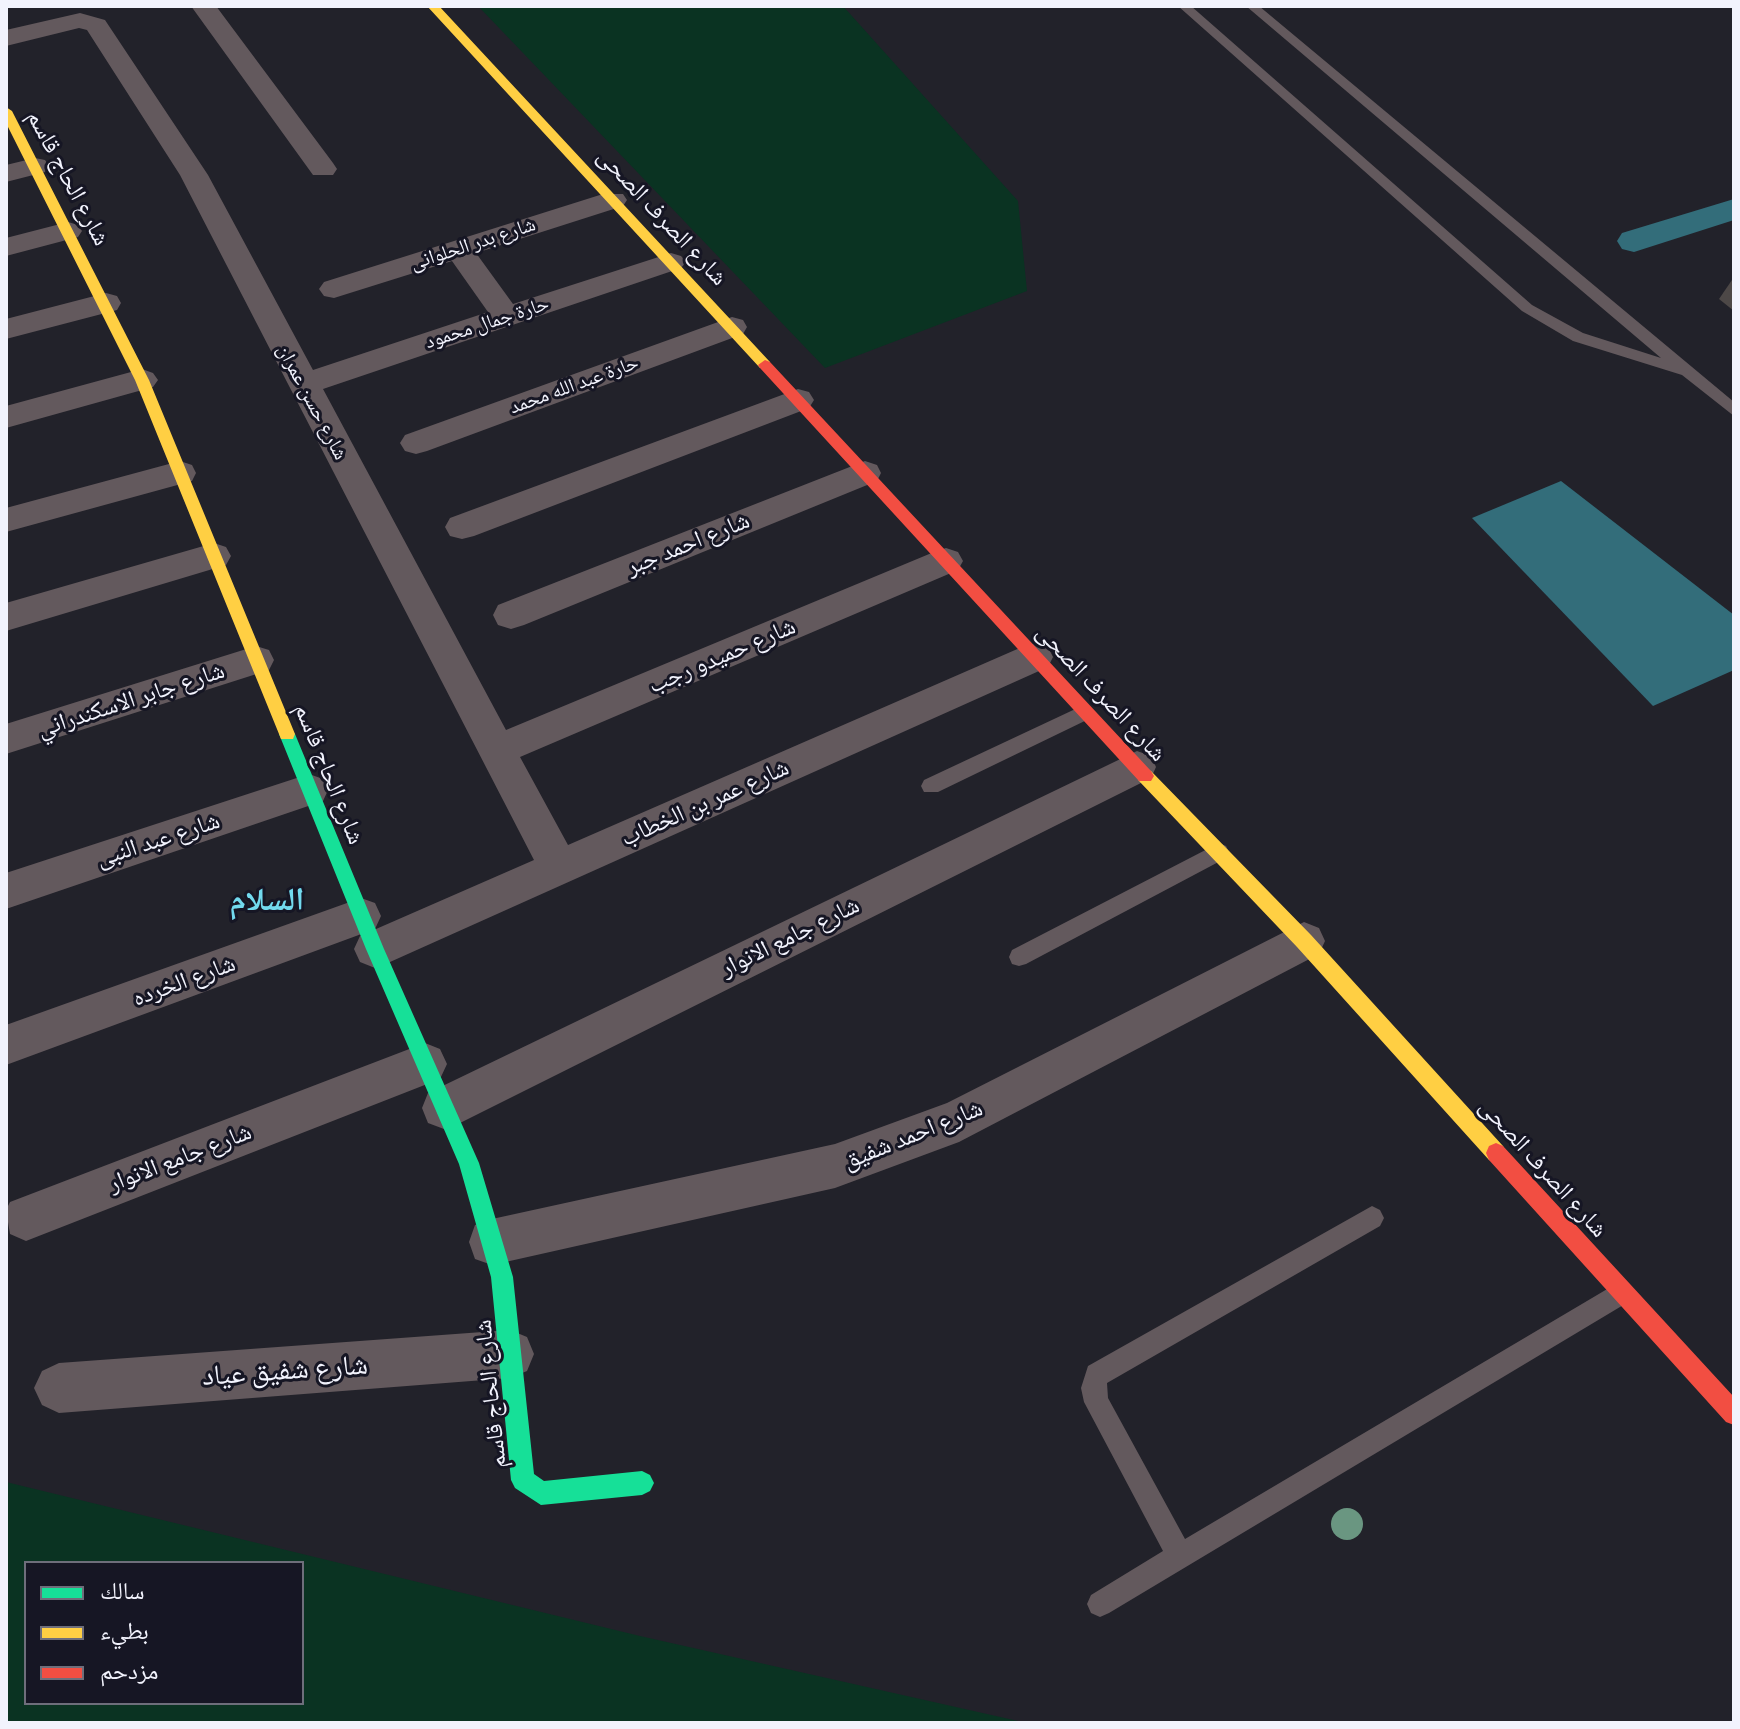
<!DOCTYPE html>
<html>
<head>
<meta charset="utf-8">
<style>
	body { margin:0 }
	#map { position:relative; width:1740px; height:1729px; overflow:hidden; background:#22222a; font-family:Cabin,"Noto Naskh Arabic",sans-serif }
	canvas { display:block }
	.frame { position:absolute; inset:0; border:8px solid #f2f3fd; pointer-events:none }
	.legend { position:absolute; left:24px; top:1561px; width:280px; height:144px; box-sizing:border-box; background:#161624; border:2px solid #6e6e7b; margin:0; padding:10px 14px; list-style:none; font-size:24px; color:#f2f3fd }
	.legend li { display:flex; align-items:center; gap:16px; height:40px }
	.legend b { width:40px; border:2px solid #6e6e7b }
</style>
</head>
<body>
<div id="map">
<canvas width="1740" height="1729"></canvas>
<div class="frame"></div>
<ul class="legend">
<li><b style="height:10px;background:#16e098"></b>سالك</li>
<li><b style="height:10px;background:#ffcf43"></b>بطيء</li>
<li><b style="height:10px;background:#f24e42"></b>مزدحم</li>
</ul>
</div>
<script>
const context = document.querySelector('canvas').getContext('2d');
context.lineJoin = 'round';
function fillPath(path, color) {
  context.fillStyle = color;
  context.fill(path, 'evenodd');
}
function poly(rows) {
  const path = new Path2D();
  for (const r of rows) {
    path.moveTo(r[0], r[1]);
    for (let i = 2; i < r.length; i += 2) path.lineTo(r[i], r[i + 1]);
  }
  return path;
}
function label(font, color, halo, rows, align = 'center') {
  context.font = font + ' Cabin,"Noto Naskh Arabic",sans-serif';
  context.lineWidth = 6;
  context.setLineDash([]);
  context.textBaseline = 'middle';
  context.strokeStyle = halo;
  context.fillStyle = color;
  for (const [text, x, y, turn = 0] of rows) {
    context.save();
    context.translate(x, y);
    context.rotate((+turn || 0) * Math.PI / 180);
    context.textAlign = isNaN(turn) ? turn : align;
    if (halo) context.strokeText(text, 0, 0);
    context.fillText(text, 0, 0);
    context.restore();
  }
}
fillPath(poly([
	[478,6,843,6,1018,201,1027,291,825,368],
	[6,1482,640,1636,1027,1723,6,1723],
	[26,1563,302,1563,302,1703,26,1703]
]), '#0a3322');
fillPath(poly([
	[1561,481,1734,615,1734,670,1653,706,1472,518]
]), '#336d7a');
fillPath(poly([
	[1734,199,1734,220,1634,252,1622,249,1617,241,1622,233,1734,199]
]), '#336d7a');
fillPath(poly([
	[1178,6,1191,6,1532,305,1583,333,1661,358,1246,6,1259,6,1734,402,1734,416,1682,375,1573,341,1522,311,1178,6],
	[1086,704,1095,712,1093,717,938,792,924,792,921,786,924,780,1086,704],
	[1219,843,1226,846,1229,852,1226,858,1026,964,1019,966,1012,964,1009,957,1012,950,1219,843],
	[1372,1206,1380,1210,1384,1218,1380,1226,1107,1383,1108,1398,1185,1539,1614,1285,1622,1281,1630,1285,1634,1293,1630,1301,1109,1613,1100,1617,1091,1613,1087,1604,1091,1595,1163,1551,1084,1402,1081,1388,1088,1366,1372,1206]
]), '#63595d');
fillPath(poly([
	[191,6,216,6,333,163,337,169,333,175,313,175,191,6],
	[80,13,105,20,208,175,313,370,488,312,452,261,334,298,324,296,319,289,324,282,603,194,623,194,627,200,623,206,476,253,513,304,671,253,681,256,686,262,681,268,323,389,506,730,934,552,946,548,958,552,963,561,958,570,520,757,568,845,1022,647,1035,643,1048,647,1053,657,1048,667,390,962,375,968,360,962,354,949,360,936,534,860,180,175,87,30,79,28,6,46,6,30,80,13],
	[35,158,45,160,49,166,45,172,6,182,6,165,35,158],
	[68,222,78,225,82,231,78,237,6,256,6,238,68,222],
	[106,293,117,296,121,303,117,310,6,339,6,319,106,293],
	[732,317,743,320,747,327,743,334,427,451,416,454,405,451,400,443,405,435,732,317],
	[142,369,153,373,158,380,153,387,6,428,6,406,142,369],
	[798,389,809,392,814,400,809,408,474,536,462,539,450,536,445,527,450,518,798,389],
	[180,461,192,465,196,473,192,481,6,532,6,508,180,461],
	[865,461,877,465,881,473,877,481,524,625,511,629,498,625,493,615,498,605,865,461],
	[214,543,226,547,231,556,226,565,6,631,6,603,214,543],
	[256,646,269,650,274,660,269,670,6,754,6,724,256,646],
	[1137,751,1151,756,1156,767,1151,778,460,1123,444,1129,428,1123,422,1108,428,1093,1137,751],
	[309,774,323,779,328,790,323,801,6,909,6,873,309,774],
	[361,898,375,903,381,916,375,929,6,1065,6,1025,361,898],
	[1304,922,1319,928,1325,941,1319,954,959,1142,835,1188,492,1265,475,1259,469,1242,475,1225,492,1219,835,1144,947,1103,1304,922],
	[425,1043,440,1049,447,1064,440,1079,26,1241,10,1234,6,1210,10,1202,425,1043],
	[510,1330,527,1337,534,1354,527,1371,510,1378,59,1413,42,1405,34,1388,42,1371,59,1363,510,1330]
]), '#63595d');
fillPath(poly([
	[287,727,295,734,384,949,479,1163,513,1277,534,1474,544,1481,642,1471,650,1475,654,1483,650,1491,642,1495,541,1505,515,1488,511,1480,491,1277,459,1164,366,949,279,734,287,727]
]), '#16e098');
fillPath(poly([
	[427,6,439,6,770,362,770,368,760,368,427,6],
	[6,107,12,111,149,380,295,734,293,739,281,739,279,734,135,380,6,123,6,107],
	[1145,769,1151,771,1311,935,1503,1146,1506,1153,1503,1160,1496,1163,1489,1160,1297,947,1139,781,1136,776,1139,771,1145,769]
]), '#ffcf43');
fillPath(poly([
	[765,360,770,362,1151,771,1154,776,1151,781,1139,781,760,368,758,365,765,360],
	[1496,1143,1503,1146,1734,1397,1734,1425,1726,1422,1489,1160,1486,1153,1489,1146,1496,1143]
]), '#f24e42');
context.fillStyle = '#6a9681';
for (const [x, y] of [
	[1347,1524]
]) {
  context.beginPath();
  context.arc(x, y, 16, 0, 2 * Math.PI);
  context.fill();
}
fillPath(poly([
	[1734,277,1734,311,1719,299]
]), '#4d4847');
label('20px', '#f2f3fd', '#161624', [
	["شارع بدر الحلوانى",473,244,-18],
	["حارة جمال محمود",487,323,-18],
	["حارة عبد الله محمد",574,385,-20],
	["شارع حسن عمران",312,402,62]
]);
label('24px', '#f2f3fd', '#161624', [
	["شارع الحاج قاسم",68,178,62],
	["شارع الصرف الصحى",662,217,47],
	["شارع احمد جبر",688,544,-22],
	["شارع حميدو رجب",722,656,-23],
	["شارع الصرف الصحى",1101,693,47],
	["شارع جابر الاسكندراني",131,700,-18],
	["شارع الحاج قاسم",329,774,68],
	["شارع عمر بن الخطاب",705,803,-24],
	["شارع عبد النبى",158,840,-18],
	["شارع جامع الانوار",790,937,-26],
	["شارع الخرده",184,981,-20],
	["شارع احمد شفيق",913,1135,-22],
	["شارع جامع الانوار",180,1158,-21],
	["شارع الصرف الصحى",1543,1168,48],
	["شارع الحاج قاسم",491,1394,-96]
]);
label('28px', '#f2f3fd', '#161624', [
	["شارع شفيق عياد",285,1371,-4]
]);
label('bold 32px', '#72daee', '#161624', [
	["السلام",267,901]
]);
</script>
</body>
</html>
